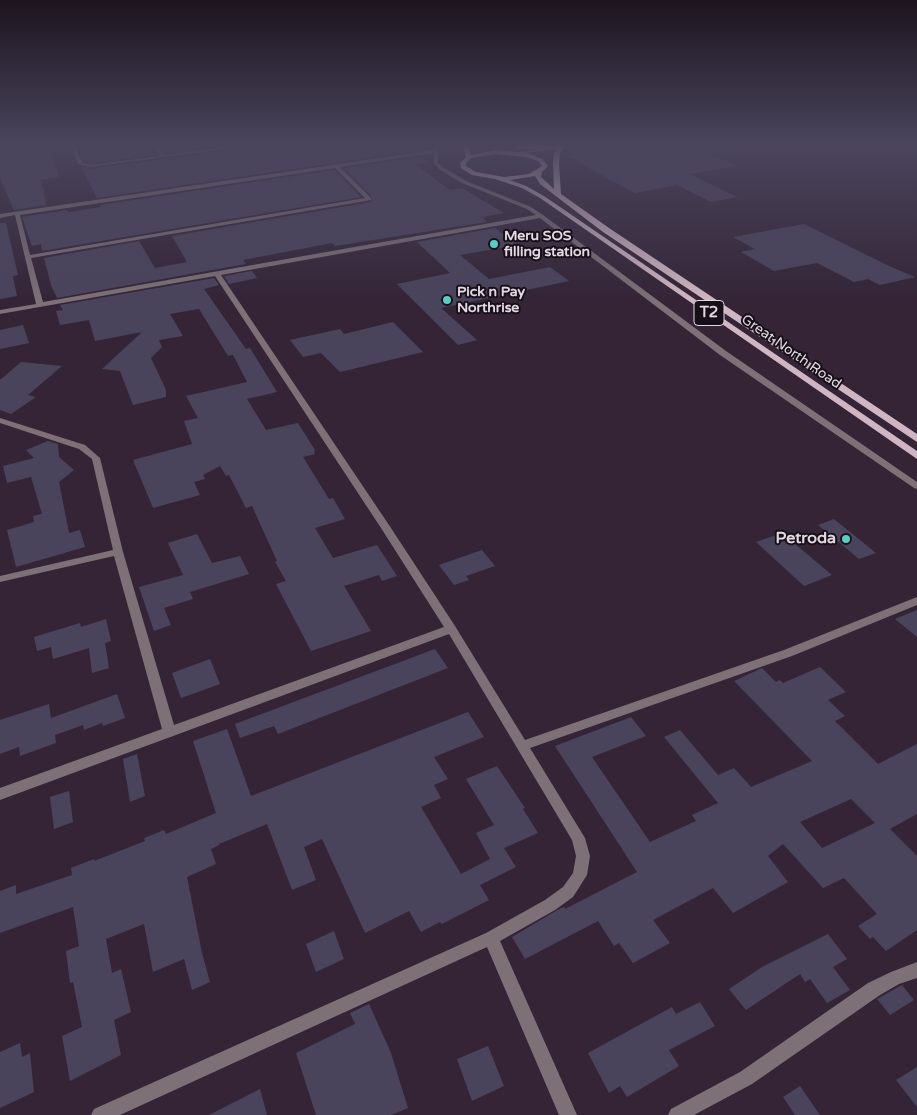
<!DOCTYPE html>
<html>
<head>
<meta charset="utf-8">
<style>
	body { margin:0 }
	canvas { display:block; background:#342436 }
</style>
</head>
<body>
<canvas width="917" height="1115"></canvas>
<script>
const context = document.querySelector('canvas').getContext('2d');
context.lineJoin = 'round';
function fillPath(path, color) {
  context.fillStyle = color;
  context.fill(path, 'evenodd');
}
function poly(rows) {
  const path = new Path2D();
  for (const r of rows) {
    path.moveTo(r[0], r[1]);
    for (let i = 2; i < r.length; i += 2) path.lineTo(r[i], r[i + 1]);
  }
  return path;
}
function strokePath(path, color, width, dash) {
  context.strokeStyle = color;
  context.lineWidth = width;
  context.lineCap = dash ? 'butt' : 'round';
  context.setLineDash(dash || []);
  context.stroke(path);
}
function label(font, color, halo, rows, align = 'center') {
  context.font = font + ' "Varela Round",sans-serif';
  context.lineWidth = 4;
  context.setLineDash([]);
  context.textBaseline = 'middle';
  context.strokeStyle = halo;
  context.fillStyle = color;
  for (const [text, x, y, turn = 0] of rows) {
    context.save();
    context.translate(x, y);
    context.rotate((+turn || 0) * Math.PI / 180);
    context.textAlign = isNaN(turn) ? turn : align;
    if (halo) context.strokeText(text, 0, 0);
    context.fillText(text, 0, 0);
    context.restore();
  }
}
fillPath(poly([
	[0,145,49,145,59,177,40,180,43,188,46,205,14,210,0,178],
	[77,145,151,145,157,155,90,163,83,161],
	[159,145,229,145,166,153],
	[258,145,405,145,414,151,97,198,81,167,90,169,256,147],
	[641,145,647,145,662,152,695,147,737,166,689,174,737,197,711,202,677,185,635,193,581,164,584,164,569,156],
	[421,157,428,163,415,164,450,190,462,188,504,213,483,217,487,222,335,246,332,243,243,260,246,264,57,298,51,285,44,258,139,241,155,268,187,262,172,236,371,202,372,197,344,168],
	[334,170,361,197,42,251,41,244,32,246,22,217,67,210,68,212,101,207,100,205],
	[0,223,6,223,18,275,13,276,17,296,0,299],
	[804,224,889,266,915,277,880,285,868,279,854,282,817,263,774,271,741,252,755,249,733,237],
	[495,228,518,245,460,255,489,279,550,267,569,281,441,308,477,340,458,345,397,284,450,273,417,242],
	[252,271,257,278,229,284,224,276],
	[214,278,219,285,204,289,246,349,250,348,277,392,247,399,266,430,298,423,315,450,314,451,315,454,303,457,329,499,333,498,345,519,315,528,333,558,377,545,397,576,382,581,379,575,344,586,371,631,311,651,276,584,286,581,275,562,277,561,252,506,246,508,229,475,226,476,220,466,203,475,205,479,194,482,200,495,153,508,133,460,192,444,184,421,198,418,186,396,247,382,233,355,228,356,199,309,170,314,183,336,159,340,162,347,151,358,166,390,166,397,133,405,120,371,102,369,142,332,95,341,89,320,60,325,56,311,63,310,60,305],
	[393,322,423,352,340,372,321,353,303,357,290,340,340,329,344,334],
	[23,325,29,343,0,349,0,330],
	[21,362,62,366,28,395,36,397,11,414,0,410,0,380],
	[48,441,58,444,59,457,74,470,59,482,69,533,80,530,85,547,16,567,7,530,34,522,33,516,42,514,31,477,7,483,3,466,34,458,26,450],
	[834,519,876,553,859,559,818,525],
	[782,533,832,575,804,586,756,542],
	[197,534,212,563,240,556,249,574,190,592,193,599,164,608,171,625,154,631,139,587,183,575,168,543],
	[482,550,495,566,466,576,469,580,454,585,439,565],
	[917,610,917,637,895,619],
	[106,619,111,641,105,643,109,668,92,673,89,648,53,659,51,647,37,651,34,637,80,623,81,627],
	[435,649,448,668,278,734,274,726,240,738,235,724],
	[210,659,220,684,181,698,172,673],
	[820,667,846,692,828,700,845,716,835,721,878,764,917,744,917,814,890,829,917,856,917,930,886,951,873,937,870,939,858,926,877,914,844,878,823,888,783,844,768,856,788,882,733,913,713,888,653,920,670,943,633,963,619,943,614,946,598,921,525,959,512,937,559,909,564,907,565,909,637,872,555,746,631,717,646,736,592,757,650,842,696,821,692,815,718,803,664,737,680,730,718,775,734,768,751,787,812,761,734,681,762,668,776,682,780,680,783,683],
	[851,799,875,823,822,848,800,822],
	[117,694,125,718,103,726,102,723,84,730,83,725,55,735,56,743,20,756,19,747,0,754,0,720,49,704,51,718],
	[468,712,484,737,434,757,448,779,434,785,441,798,421,807,461,874,490,859,476,833,494,825,466,779,497,766,525,808,523,809,538,833,504,848,516,867,480,885,489,900,442,924,440,922,421,932,409,911,365,933,322,839,304,847,316,880,292,890,267,824,219,844,219,845,211,849,216,864,187,877,202,953,210,982,192,990,184,959,153,972,144,924,106,939,112,973,121,969,131,1012,114,1020,121,1055,70,1081,62,1036,82,1027,73,982,70,983,66,951,79,946,73,907,0,933,0,891,16,885,16,894,72,875,71,868,94,859,94,861,145,841,144,838,164,830,166,834,216,813,193,741,227,729,251,796],
	[137,754,145,796,130,802,123,759],
	[69,791,73,822,54,829,50,797],
	[334,931,344,959,316,972,306,944],
	[828,934,847,959,833,967,850,990,827,1003,810,979,805,982,800,974,746,1010,729,989,762,967],
	[902,985,914,1000,890,1015,877,999],
	[700,1002,715,1026,669,1050,679,1066,627,1097,620,1086,609,1093,588,1053,672,1007,676,1014],
	[369,1004,391,1053,408,1108,391,1115,316,1115,296,1053,355,1024,350,1013],
	[20,1043,22,1057,30,1053,34,1092,0,1108,0,1052],
	[488,1046,504,1086,472,1101,457,1059],
	[917,1067,917,1107,896,1080],
	[800,1086,820,1115,795,1115,783,1097],
	[260,1089,267,1115,209,1115]
]), '#49445b');
fillPath(poly([
	[71,145,75,145,82,162,90,165,160,156,153,145,157,145,165,155,244,145,256,145,90,167,78,164,71,145],
	[434,145,438,145,438,163,444,168,466,181,531,207,543,215,726,351,917,482,917,489,914,488,720,355,540,218,221,275,391,528,455,626,525,740,784,650,917,597,917,605,792,656,530,748,585,838,590,856,587,875,573,897,555,910,500,941,577,1115,559,1115,487,947,120,1115,91,1115,94,1109,486,933,545,900,563,887,573,873,576,856,572,840,449,634,0,800,0,788,162,729,114,556,0,582,0,576,113,550,92,459,79,449,0,423,0,418,85,445,100,458,123,552,174,725,444,627,381,528,215,276,0,314,0,310,36,304,15,215,0,218,0,214,434,150,434,145],
	[434,153,434,163,440,170,462,183,527,209,536,215,43,302,31,258,371,200,371,198,340,167,434,153],
	[335,168,365,198,30,255,20,215,335,168],
	[917,962,917,978,899,984,880,995,752,1084,694,1115,668,1115,671,1109,740,1072,868,983,891,972,917,962]
]), '#7d7076');
fillPath(poly([
	[556,147,558,149,515,154,513,153,556,147]
]), '#ac98a1');
fillPath(poly([
	[460,145,469,147,471,155,496,150,527,153,542,159,548,166,542,172,541,177,554,189,553,164,554,153,558,148,517,149,514,147,517,145,564,145,560,153,559,164,561,194,609,228,917,434,917,442,603,232,540,184,535,176,510,180,526,186,544,196,917,451,917,459,540,198,522,188,495,179,472,175,461,168,460,163,466,157,464,149,460,145],
	[496,154,526,157,538,161,542,166,529,174,504,177,476,172,466,166,466,163,471,158,496,154]
]), '#d0b6c2');
const sky = context.createLinearGradient(0, 0, 0, 301);
sky.addColorStop(0, '#1d141e');
sky.addColorStop(0.48, '#4a455d');
sky.addColorStop(1, '#4a455d00');
context.fillStyle = sky;
context.fillRect(0, 0, 917, 301);
for (const [x, y, r, color] of [
	[494,244,5,"#57cec2"],
	[447,300,5,"#57cec2"],
	[846,539,5,"#57cec2"]
]) {
  const dot = new Path2D();
  dot.arc(x, y, r, 0, 2 * Math.PI);
  context.fillStyle = color;
  context.fill(dot);
  strokePath(dot, '#171018', 2);
}
label('bold 14px', '#e3d8e4', '#171018', [
	["Meru SOS",504,236],
	["filling station",504,252],
	["Pick n Pay",457,292],
	["Northrise",457,308]
], 'left');
label('14px', '#e3d8e4', '#171018', [
	["Great North Road",791,352,35]
]);
for (const [x, y, w] of [
	[709,313,30]
]) {
  const box = new Path2D();
  box.roundRect(x - w / 2, y - 12.5, w, 25, 4);
  context.fillStyle = '#171018';
  context.fill(box);
  strokePath(box, '#e3d8e4', 1);
}
label('bold 15px', '#e3d8e4', null, [
	["T2",709,313]
]);
label('bold 16px', '#e3d8e4', '#171018', [
	["Petroda",836,539]
], 'right');
</script>
</body>
</html>
